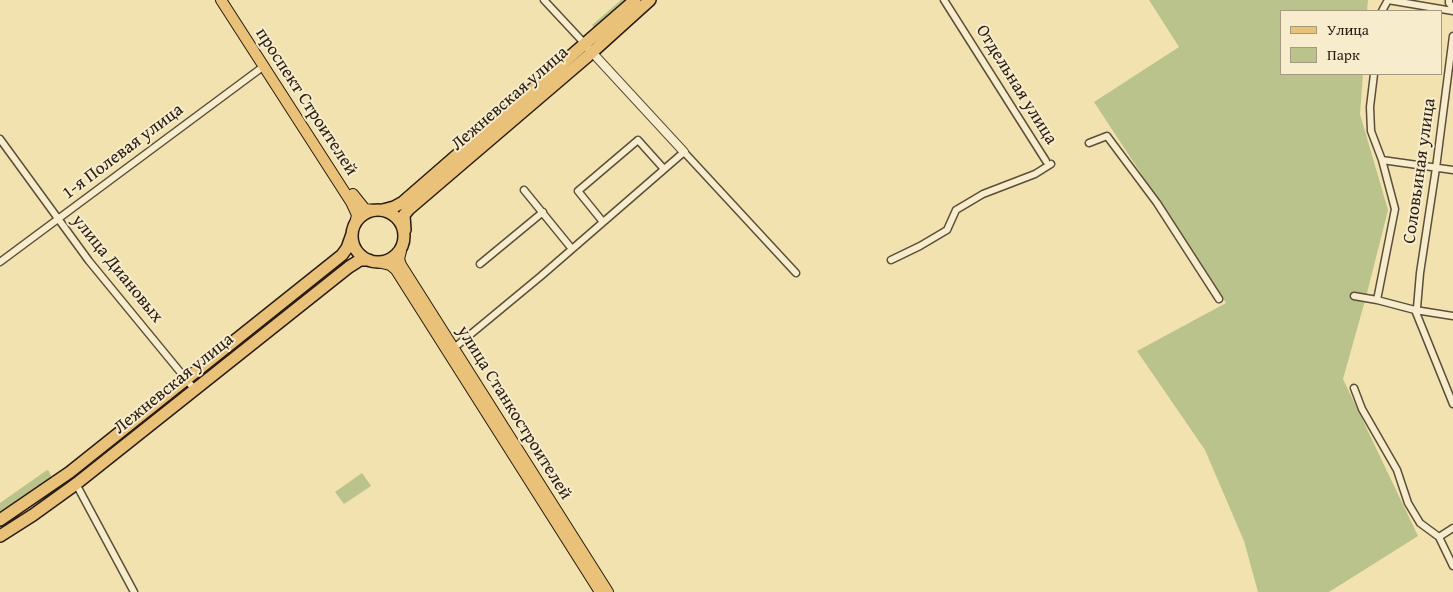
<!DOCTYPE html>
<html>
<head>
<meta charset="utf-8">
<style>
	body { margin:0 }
	#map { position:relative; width:1453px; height:592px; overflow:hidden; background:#f2e2af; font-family:"Gentium Book Plus",serif }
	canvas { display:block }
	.legend { position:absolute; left:1280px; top:10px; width:162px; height:65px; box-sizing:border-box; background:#f7eccb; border:1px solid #a59982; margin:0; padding:6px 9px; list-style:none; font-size:15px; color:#291c14 }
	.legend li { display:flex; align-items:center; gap:10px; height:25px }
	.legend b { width:25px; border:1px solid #a59982 }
</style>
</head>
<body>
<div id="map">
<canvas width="1453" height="592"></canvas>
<ul class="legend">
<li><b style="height:6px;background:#e9c178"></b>Улица</li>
<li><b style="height:14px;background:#b9c38b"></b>Парк</li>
</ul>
</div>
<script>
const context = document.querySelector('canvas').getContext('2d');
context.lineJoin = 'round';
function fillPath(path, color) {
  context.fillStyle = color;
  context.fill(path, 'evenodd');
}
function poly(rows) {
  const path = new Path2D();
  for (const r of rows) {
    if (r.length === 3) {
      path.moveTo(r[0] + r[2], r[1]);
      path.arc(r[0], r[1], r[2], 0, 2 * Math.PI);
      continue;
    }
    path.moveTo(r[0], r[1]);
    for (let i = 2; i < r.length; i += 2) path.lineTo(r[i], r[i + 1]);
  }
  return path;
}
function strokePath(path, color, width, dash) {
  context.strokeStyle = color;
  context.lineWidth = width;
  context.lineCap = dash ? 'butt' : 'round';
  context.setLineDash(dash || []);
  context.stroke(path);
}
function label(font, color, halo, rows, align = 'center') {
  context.font = font + ' "Gentium Book Plus",serif';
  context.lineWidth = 4;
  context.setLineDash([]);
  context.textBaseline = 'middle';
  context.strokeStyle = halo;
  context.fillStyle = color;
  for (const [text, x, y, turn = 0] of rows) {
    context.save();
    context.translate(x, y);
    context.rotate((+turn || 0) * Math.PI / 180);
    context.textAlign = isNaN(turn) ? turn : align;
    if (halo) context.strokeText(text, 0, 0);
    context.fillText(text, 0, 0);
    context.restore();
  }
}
fillPath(poly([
	[621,0,629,0,595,29,592,25],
	[1149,0,1368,0,1367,11,1282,11,1282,74,1363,74,1360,114,1388,210,1366,297,1343,379,1418,536,1329,592,1258,592,1244,541,1205,450,1137,351,1226,303,1094,102,1179,47],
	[47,470,49,471,51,476,48,480,0,513,0,503],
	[362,473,371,486,344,504,335,492]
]), '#b9c38b');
const minor = poly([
	[544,0,585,44],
	[944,0,1046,161],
	[1449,0,1449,3,1453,8],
	[1382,11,1388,0,1453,11],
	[1374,74,1370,107,1371,131,1382,160,1395,209,1377,300],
	[0,139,89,261,195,390],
	[1089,143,1107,136,1157,203,1219,299],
	[1382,160,1453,170],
	[524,190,572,249],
	[603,222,578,191,638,140,664,169],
	[891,260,920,246,947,230,956,210,983,194,1035,174,1051,164],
	[0,262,264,66],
	[480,264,543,212],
	[1354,296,1377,300,1415,310,1453,316],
	[1415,310,1417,308,1420,273,1436,168,1453,36],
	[1415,310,1453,404],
	[454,348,541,276,684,152,796,273],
	[1354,388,1362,409,1397,470,1408,503,1420,523,1439,537,1453,566],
	[75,482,134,592],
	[1439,537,1453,528]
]);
const tertiary = poly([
	[589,49,684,152]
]);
const primary = poly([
	[221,0,351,202,357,215,355,224],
	[353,194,365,209,374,210],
	[401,251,399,259,401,265,608,592],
	[377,262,390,265,396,270,600,592]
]);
const trunk = poly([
	[378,236,26],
	[383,210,394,207,403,202,635,0],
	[405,230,404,215,409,209,588,56,650,0],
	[0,520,70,472,342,255,347,248,352,234],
	[0,536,33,515,76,484,349,267,360,260,369,260]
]);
strokePath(minor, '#5b4e3b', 9);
strokePath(tertiary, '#5b4e3b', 10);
strokePath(primary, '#291c14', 12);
strokePath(trunk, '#291c14', 14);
strokePath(minor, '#f7eccb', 6);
strokePath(tertiary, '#f7eccb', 8);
strokePath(primary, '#e9c178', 10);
strokePath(trunk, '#e9c178', 11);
label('18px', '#291c14', '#f7eccb', [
	["Отдельная улица",1016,85,58],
	["Лежневская улица",510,99,-41],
	["проспект Строителей",306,102,57],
	["1-я Полевая улица",123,152,-37],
	["Соловьиная улица",1420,171,-82],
	["улица Диановых",117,269,51],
	["Лежневская улица",174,384,-39],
	["улица Станкостроителей",514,413,58]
]);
</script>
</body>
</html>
